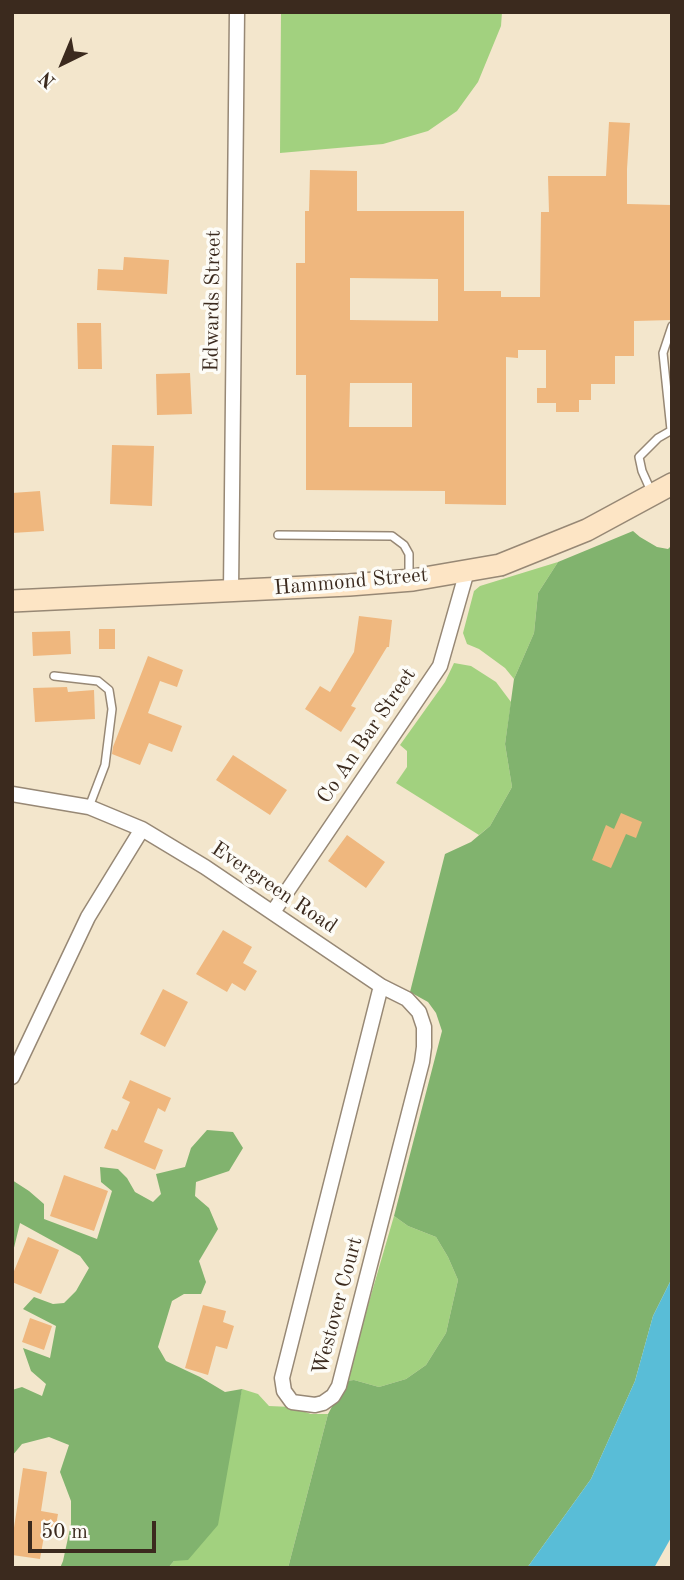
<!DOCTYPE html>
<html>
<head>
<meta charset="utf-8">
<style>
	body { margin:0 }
	#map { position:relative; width:684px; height:1580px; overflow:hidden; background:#f3e6cc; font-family:"Old Standard TT",serif }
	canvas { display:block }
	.frame { position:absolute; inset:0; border:14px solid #3b2a1e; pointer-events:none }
	.north { position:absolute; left:28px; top:28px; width:70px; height:70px; -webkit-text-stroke:5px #fdfcf7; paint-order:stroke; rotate:223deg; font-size:19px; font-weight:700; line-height:28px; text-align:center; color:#3b2a1e }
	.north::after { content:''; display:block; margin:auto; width:24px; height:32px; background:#3b2a1e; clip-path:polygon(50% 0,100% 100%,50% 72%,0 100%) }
	.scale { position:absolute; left:28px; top:1521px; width:128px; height:32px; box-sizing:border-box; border:4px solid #3b2a1e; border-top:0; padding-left:9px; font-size:21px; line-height:24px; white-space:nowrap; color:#3b2a1e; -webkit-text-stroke:5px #fdfcf7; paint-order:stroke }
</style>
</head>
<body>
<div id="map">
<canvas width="684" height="1580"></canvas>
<div class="frame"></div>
<div class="north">N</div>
<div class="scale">50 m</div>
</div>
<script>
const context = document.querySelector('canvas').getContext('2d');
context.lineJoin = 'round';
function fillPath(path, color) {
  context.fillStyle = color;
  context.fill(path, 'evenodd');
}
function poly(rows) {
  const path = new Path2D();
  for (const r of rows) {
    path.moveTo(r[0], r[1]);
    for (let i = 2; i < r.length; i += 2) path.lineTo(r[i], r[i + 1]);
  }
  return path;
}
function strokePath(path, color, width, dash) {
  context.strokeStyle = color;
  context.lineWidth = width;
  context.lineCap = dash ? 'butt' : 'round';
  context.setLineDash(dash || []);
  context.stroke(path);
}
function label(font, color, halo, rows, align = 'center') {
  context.font = font + ' "Old Standard TT",serif';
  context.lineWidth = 7;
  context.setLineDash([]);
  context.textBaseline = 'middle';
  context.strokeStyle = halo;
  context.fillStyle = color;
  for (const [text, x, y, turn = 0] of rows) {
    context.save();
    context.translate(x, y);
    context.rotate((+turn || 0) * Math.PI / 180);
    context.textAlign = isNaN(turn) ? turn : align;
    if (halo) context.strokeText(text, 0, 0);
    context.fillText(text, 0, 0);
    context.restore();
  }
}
fillPath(poly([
	[281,12,502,12,501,26,478,82,457,111,428,131,383,144,280,153],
	[558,562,538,593,534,633,514,679,505,668,479,649,467,644,463,633,474,591,480,586],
	[454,663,471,666,496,682,511,702,505,744,512,787,490,826,479,835,396,783,407,767,407,751,400,745,445,682],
	[394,1216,408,1226,436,1237,448,1257,458,1280,446,1333,426,1365,406,1379,379,1387,354,1380,346,1381],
	[242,1389,258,1394,269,1406,291,1407,311,1414,328,1414,288,1568,168,1568,174,1561,237,1410]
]), '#a2d17f');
fillPath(poly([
	[633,531,640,537,657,547,668,549,672,545,672,1278,653,1316,635,1381,591,1479,527,1568,288,1568,328,1414,346,1381,354,1380,379,1387,406,1379,426,1365,446,1333,458,1280,448,1257,436,1237,408,1226,394,1216,442,1031,436,1013,428,1002,410,992,445,854,471,842,490,826,512,787,505,744,514,679,534,633,538,593,558,562],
	[207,1130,233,1132,243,1148,229,1171,196,1182,195,1196,209,1208,218,1229,199,1261,206,1282,201,1294,184,1294,172,1301,158,1347,166,1361,200,1377,225,1392,242,1389,218,1525,188,1560,174,1561,168,1568,60,1568,63,1561,71,1524,71,1501,60,1472,69,1445,49,1437,22,1444,12,1456,12,1390,22,1387,42,1396,46,1384,31,1371,23,1348,50,1358,56,1326,23,1309,34,1297,53,1304,64,1303,76,1291,89,1268,80,1256,20,1223,12,1256,12,1180,29,1191,44,1204,44,1219,97,1239,112,1191,101,1182,100,1167,118,1169,127,1178,135,1192,153,1202,161,1194,156,1174,185,1167,191,1148]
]), '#81b36e');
fillPath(poly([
	[672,1278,672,1536,654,1568,527,1568,591,1479,635,1381,653,1316]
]), '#59bdd7');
fillPath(poly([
	[609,122,630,123,627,169,627,204,672,205,672,320,634,321,634,356,615,356,615,384,591,384,591,400,579,400,579,412,556,412,556,403,537,403,537,388,546,388,546,350,518,350,518,358,506,357,506,505,445,504,445,491,306,490,306,375,296,375,296,263,305,263,305,211,309,211,310,170,357,171,357,211,464,211,464,291,501,291,501,297,540,297,541,212,549,212,548,176,606,176],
	[350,278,438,279,438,321,350,320],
	[350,383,412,383,412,427,349,427],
	[124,257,169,260,167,294,97,290,98,269,123,270],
	[77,323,101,323,102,369,78,369],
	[190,373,192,414,157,415,156,374],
	[112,445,154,446,152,506,110,504],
	[40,491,44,531,12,533,12,493],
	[359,616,392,620,389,647,387,647,351,706,356,708,341,732,305,709,320,686,330,692,354,652],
	[99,629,115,629,115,649,99,649],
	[70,631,71,654,33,656,32,632],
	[148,656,183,670,177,687,160,681,148,713,182,726,172,752,149,743,140,765,112,754,113,747],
	[67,687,68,692,94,690,95,719,35,722,33,688],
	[233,755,287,790,270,815,216,780],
	[621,813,642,822,636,838,626,834,611,868,592,860,606,825,614,829],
	[347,835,385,862,366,888,328,861],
	[223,930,252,947,243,963,257,971,245,991,232,983,227,992,196,974],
	[163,989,188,1002,165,1047,140,1034],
	[130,1080,171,1098,165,1112,158,1108,144,1142,163,1150,155,1170,104,1148,112,1129,117,1131,130,1102,122,1098],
	[64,1175,108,1191,94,1231,50,1216],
	[28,1237,59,1250,41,1294,12,1282,12,1276],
	[203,1305,226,1311,223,1322,234,1326,227,1349,216,1346,208,1375,185,1368],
	[30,1318,52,1326,44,1350,22,1342],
	[23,1468,47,1472,41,1511,58,1514,54,1537,44,1536,40,1559,12,1555,12,1541]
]), '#efb77e');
const lane = poly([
	[671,430,663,353,672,326],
	[651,491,642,471,639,457,658,438,672,430],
	[278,535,392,536,404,545,409,554,409,579],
	[54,676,98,681,109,690,112,709,105,765,89,807]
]);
const street = poly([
	[231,591,237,12],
	[12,794,89,807,142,829,205,867,381,986,407,999,419,1012,424,1027,424,1047,422,1062,339,1386,333,1396,323,1403,315,1405,292,1402,284,1391,282,1378,381,986],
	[273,912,440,666,467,571],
	[12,1077,88,917,142,829]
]);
const secondary = poly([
	[12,601,349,585,413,580,500,565,587,530,672,484]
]);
strokePath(lane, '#978875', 10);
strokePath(street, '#978875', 17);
strokePath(secondary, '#978875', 24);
strokePath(lane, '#fff', 7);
strokePath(street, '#fff', 14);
strokePath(secondary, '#fde5c5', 21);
label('21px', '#3b2a1e', '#fdfcf7', [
	["Edwards Street",213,301,-89],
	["Hammond Street",351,582,-5],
	["Co An Bar Street",367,736,-56],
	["Evergreen Road",274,888,34],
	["Westover Court",338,1306,-75]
]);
</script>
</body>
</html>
